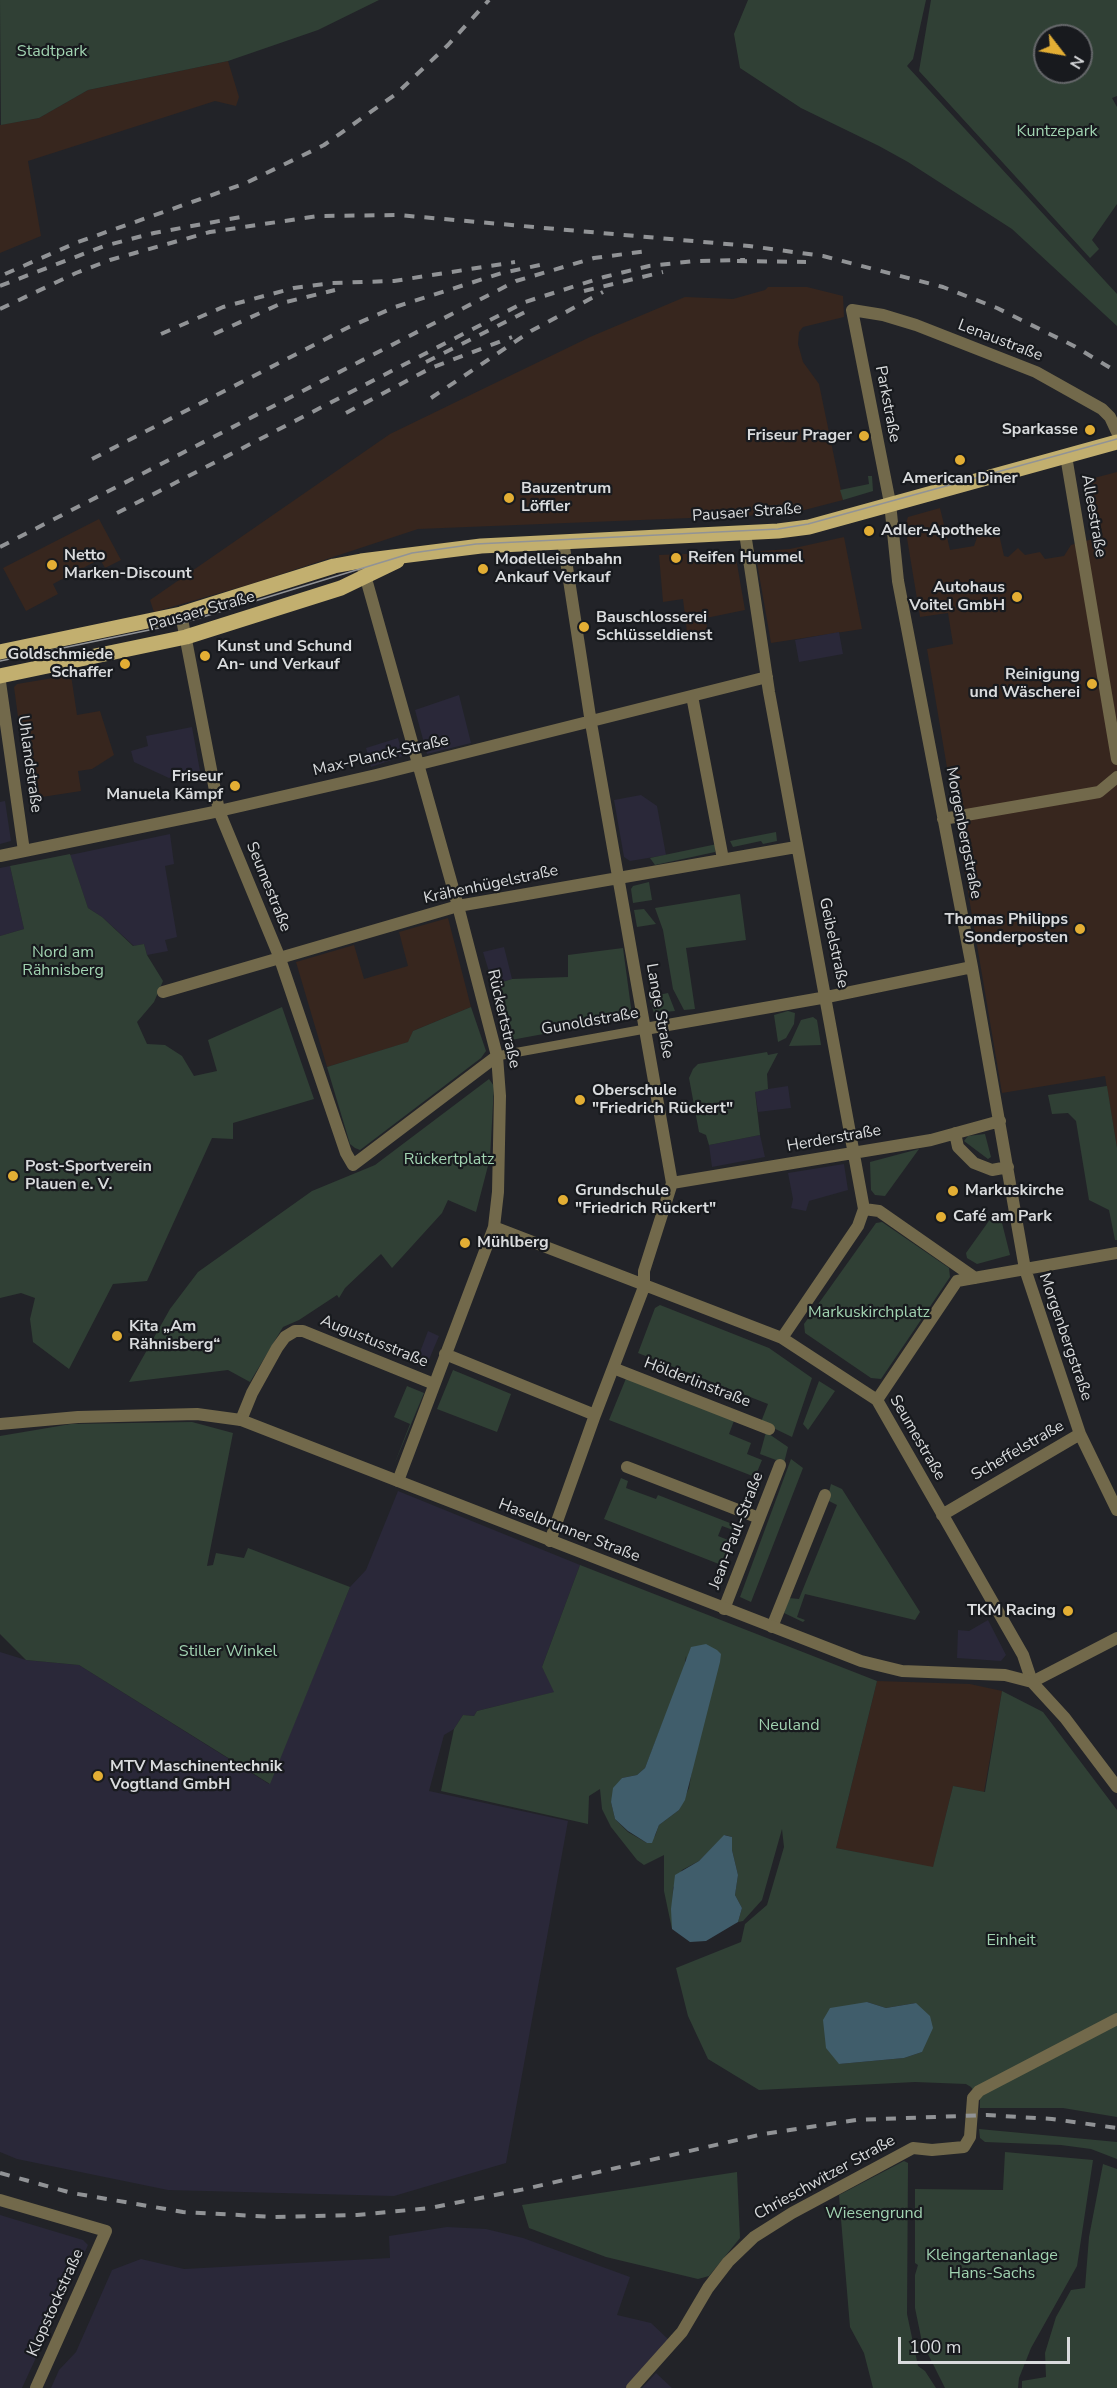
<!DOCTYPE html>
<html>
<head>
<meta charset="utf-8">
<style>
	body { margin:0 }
	#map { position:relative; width:1117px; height:2388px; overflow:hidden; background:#222328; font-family:"Nunito Sans",sans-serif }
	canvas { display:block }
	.north { position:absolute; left:1033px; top:24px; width:60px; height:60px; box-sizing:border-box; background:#181a1e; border:2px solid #65676a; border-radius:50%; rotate:121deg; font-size:16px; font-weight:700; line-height:24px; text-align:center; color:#d9dbdd }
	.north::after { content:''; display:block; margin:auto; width:21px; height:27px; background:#e3ae34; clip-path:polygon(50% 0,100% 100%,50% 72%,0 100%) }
	.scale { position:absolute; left:898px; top:2337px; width:172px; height:27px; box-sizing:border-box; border:3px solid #d9dbdd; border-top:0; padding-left:8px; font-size:18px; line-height:21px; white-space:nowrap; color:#d9dbdd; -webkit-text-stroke:4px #181a1e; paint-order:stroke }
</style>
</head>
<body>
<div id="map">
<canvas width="1117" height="2388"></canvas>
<div class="north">N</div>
<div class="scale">100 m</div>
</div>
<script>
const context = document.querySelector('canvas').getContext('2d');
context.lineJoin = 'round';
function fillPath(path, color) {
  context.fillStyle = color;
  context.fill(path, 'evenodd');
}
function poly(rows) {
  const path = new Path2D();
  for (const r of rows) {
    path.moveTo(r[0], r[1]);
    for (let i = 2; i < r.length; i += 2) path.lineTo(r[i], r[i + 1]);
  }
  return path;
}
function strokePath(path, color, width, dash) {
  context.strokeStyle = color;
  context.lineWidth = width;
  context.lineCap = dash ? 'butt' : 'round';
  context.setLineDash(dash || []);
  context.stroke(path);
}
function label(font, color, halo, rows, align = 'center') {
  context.font = font + ' "Nunito Sans",sans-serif';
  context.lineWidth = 4.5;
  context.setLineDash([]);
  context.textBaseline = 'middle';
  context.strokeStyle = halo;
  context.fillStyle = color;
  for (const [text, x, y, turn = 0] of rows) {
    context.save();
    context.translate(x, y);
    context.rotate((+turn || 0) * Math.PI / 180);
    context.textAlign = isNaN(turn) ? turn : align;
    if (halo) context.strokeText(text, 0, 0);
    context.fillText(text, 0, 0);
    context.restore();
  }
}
fillPath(poly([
	[228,61,239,97,236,106,215,101,28,161,41,236,0,253,0,125,39,118,88,90],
	[768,287,807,287,843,296,844,317,803,327,799,332,798,344,803,362,819,384,843,500,789,514,418,529,251,584,154,612,150,600,390,434,590,337,685,297,733,299,765,290],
	[1117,472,1117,1148,1105,1076,1002,1093,927,649,953,644,948,613,920,617,905,526,908,517,940,508,950,550,974,546,981,526,998,530,1004,556,1008,557,1018,548,1025,555,1040,552,1045,559,1064,556,1071,545,1100,537,1090,492,1094,478],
	[99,519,121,560,105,568,100,559,53,584,58,594,26,611,3,568],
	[844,537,862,629,771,643,756,557,761,551,790,549],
	[735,552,745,610,706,618,708,635,688,641,683,599,663,602,659,555],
	[71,675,77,715,100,711,114,755,92,769,78,771,81,791,29,799,14,687,17,684],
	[448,918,471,1007,413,1031,409,1042,327,1067,296,962,354,945,364,979,408,966,399,932],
	[877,1681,970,1684,1002,1691,984,1792,953,1786,933,1868,836,1848]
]), '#37261e');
fillPath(poly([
	[839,632,843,654,799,662,795,640],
	[459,695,471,743,427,754,415,710],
	[192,727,200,771,169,778,134,762,131,751,148,746,146,736],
	[398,738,403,756,371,767,366,748],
	[641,795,657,806,666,855,630,861,624,857,614,800],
	[5,801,11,841,0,844,0,802],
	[170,834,174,864,165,866,177,937,165,940,168,951,147,955,144,944,134,946,102,917,88,908,70,855],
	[10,866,24,929,0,936,0,868],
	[504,947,512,979,493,985,483,952],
	[788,1086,791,1108,758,1112,755,1091],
	[760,1135,765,1157,712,1167,709,1145],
	[844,1164,848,1190,809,1201,806,1211,791,1208,793,1199,788,1173],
	[428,1331,439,1336,425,1369,415,1365],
	[398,1491,580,1565,542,1667,555,1692,477,1711,474,1716,463,1715,454,1729,444,1735,429,1791,568,1821,506,2163,394,2196,168,2190,17,2159,0,2152,0,1652,26,1660,79,1665,269,1784,350,1587,366,1570],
	[988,1620,1006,1655,1001,1661,957,1658,958,1630,969,1631],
	[0,2215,83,2240,88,2245,22,2388,0,2388],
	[447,2227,486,2229,523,2238,630,2277,617,2315,651,2323,669,2340,627,2388,51,2388,59,2370,76,2352,112,2270,141,2259,184,2269,390,2258,389,2236],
	[656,2373,672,2388,642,2388]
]), '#2a2839');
fillPath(poly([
	[0,0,379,0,318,30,228,61,88,90,39,118,1,125],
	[748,0,926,0,913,59,907,66,1117,294,1117,326,1012,229,908,162,879,146,801,108,740,68,734,34],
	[931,0,1117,0,1117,96,1112,98,1117,107,1117,204,1092,240,1099,249,1090,258,919,71],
	[1045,36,1081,36,1081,72,1045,72],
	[868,476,872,476,873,491,843,500,840,490,869,484],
	[776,832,777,841,763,844,761,841,733,847,730,841],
	[717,844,715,852,655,865,650,858],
	[70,854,88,908,102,917,133,946,144,944,147,955,163,981,154,1002,137,1022,147,1044,165,1045,182,1056,194,1076,217,1071,208,1040,282,1007,314,1099,233,1123,233,1139,212,1138,147,1281,113,1284,69,1369,33,1342,30,1319,35,1298,21,1293,0,1298,0,936,24,929,10,866],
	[649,882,652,900,633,903,631,889,633,886],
	[740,894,746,940,686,948,695,1009,684,1010,673,989,663,930,655,908],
	[644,909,656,924,637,927,634,910],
	[623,948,632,1015,630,1018,511,1040,508,1038,493,985,512,979,568,977,568,955],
	[668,993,675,1011,654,1013,649,997],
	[471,1007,486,1051,481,1058,360,1150,355,1148,350,1144,327,1067,408,1042,413,1031],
	[788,1011,795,1013,794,1024,786,1038,778,1042,774,1015],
	[813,1017,817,1020,821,1045,789,1046,801,1020],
	[767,1052,768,1055,778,1053,767,1074,768,1089,755,1092,760,1135,709,1145,706,1135,699,1132,689,1078,693,1069,698,1064],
	[489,1079,494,1086,490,1158,476,1212,448,1200,442,1213,392,1268,381,1254,345,1288,339,1298,337,1295,299,1320,283,1327,250,1382,228,1370,129,1382,170,1309,198,1272,312,1191,375,1165],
	[1107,1086,1117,1148,1117,1240,1115,1240,1109,1210,1089,1200,1076,1121,1068,1113,1052,1114,1048,1095],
	[985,1134,991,1157,988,1159,964,1141,968,1136],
	[919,1149,885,1196,875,1195,871,1190,870,1162],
	[996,1211,1000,1215,1010,1255,977,1264,967,1258,966,1253],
	[882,1222,949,1268,950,1277,881,1379,871,1378,805,1333,804,1324,876,1223],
	[660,1305,769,1348,812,1378,792,1437,761,1422,768,1404,638,1353,655,1308],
	[453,1370,511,1394,497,1432,437,1409],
	[627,1376,735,1418,729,1434,751,1443,747,1454,762,1460,755,1477,609,1420],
	[819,1381,835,1391,808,1430,803,1424],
	[407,1386,424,1393,394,1465,410,1424,394,1417],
	[192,1422,233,1433,207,1566,213,1565,216,1553,244,1558,248,1548,350,1587,270,1784,79,1665,26,1660,0,1634,0,1436,71,1424],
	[766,1432,788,1447,784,1463,760,1454],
	[791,1459,803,1468,751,1602,740,1597],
	[621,1478,628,1481,626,1488,656,1499,658,1495,735,1525,733,1530,722,1526,718,1536,733,1542,724,1566,604,1519],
	[831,1484,842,1489,920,1612,915,1620,805,1594,797,1617,805,1620,803,1622,784,1613,789,1598,799,1599,837,1505,827,1500],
	[580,1565,877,1681,836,1848,933,1867,953,1786,985,1792,1002,1691,1043,1712,1117,1810,1117,2117,1063,2108,980,2108,980,2100,971,2087,966,2084,915,2082,759,2090,708,2059,688,2016,676,1968,741,1942,745,1924,767,1905,784,1847,782,1829,762,1900,743,1921,738,1922,742,1908,735,1895,738,1875,732,1850,732,1837,725,1835,699,1861,682,1870,673,1888,672,1929,664,1891,664,1855,644,1865,637,1860,611,1827,602,1809,600,1789,589,1796,588,1824,441,1791,454,1729,463,1715,474,1716,477,1711,554,1692,542,1667],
	[686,1656,695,1753,689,1788,679,1810,659,1825,655,1836,647,1843,628,1832,615,1819,611,1802,622,1778,637,1775,645,1768,684,1669],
	[867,2002,886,2008,916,2003,922,2052,904,2058,839,2064],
	[979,2129,1117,2142,1117,2159,1091,2149,1061,2145,985,2142,980,2138],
	[1005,2152,1093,2160,1077,2266,1031,2348,1019,2378,1018,2388,945,2388,922,2342,915,2308,915,2275,918,2265,915,2263,915,2189,1003,2190],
	[904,2161,908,2163,907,2314,918,2366,925,2371,936,2388,873,2388,864,2353,850,2327,839,2195],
	[1103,2164,1117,2169,1117,2388,1022,2388,1022,2381,1046,2377,1045,2353,1056,2317,1071,2290,1085,2288,1089,2237],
	[737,2172,740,2238,709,2276,698,2279,606,2257,529,2228,522,2205]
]), '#304035');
fillPath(poly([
	[706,1644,717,1650,721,1654,720,1662,685,1800,679,1810,659,1825,652,1843,647,1843,628,1831,615,1819,611,1802,613,1788,622,1778,637,1775,645,1768,691,1647],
	[724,1835,732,1837,732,1850,738,1875,735,1895,742,1908,738,1922,706,1941,690,1942,672,1929,671,1909,675,1875,699,1861],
	[867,2002,886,2008,916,2003,930,2016,933,2028,922,2052,904,2058,839,2064,826,2048,823,2020,830,2008]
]), '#405d6b');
strokePath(poly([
	[497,1056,645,1029]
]), '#72694b', 9);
strokePath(poly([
	[1117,432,1110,417,1102,409,1036,372,916,325,883,315,852,310,890,503,898,581,972,967,1025,1269,1080,1434,1117,1510],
	[1066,456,1117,759],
	[745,533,769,692,864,1209,858,1226,782,1338],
	[363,568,458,906,497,1056,500,1096,498,1192,494,1227,398,1481],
	[181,614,219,811,279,956,346,1153,353,1165,497,1056],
	[0,682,24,851],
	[692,696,723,859],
	[943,819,1099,792,1117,777],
	[0,856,219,811,376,775,767,677],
	[163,992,458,906,796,847],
	[645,1029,827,997,972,967],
	[955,1133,958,1147,974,1163,992,1170,1008,1167],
	[672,1183,931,1140,1000,1121],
	[864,1209,879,1211,975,1278],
	[494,1227,782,1338,877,1400,1023,1655,1032,1682,1117,1638],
	[445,1354,595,1415],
	[613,1368,769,1429],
	[877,1400,957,1281,1117,1253],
	[241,1420,252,1393,277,1348,285,1337,295,1331,303,1331,434,1384],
	[627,1467,759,1518],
	[942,1515,1080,1434],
	[550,1541,595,1415,644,1287,644,1271,672,1183,591,723,563,541],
	[724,1609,780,1465],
	[772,1627,825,1495],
	[0,2200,106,2231,36,2388],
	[632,2388,682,2332,708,2288,728,2262,754,2237,792,2213,913,2148,932,2150,964,2147,970,2137,973,2098,979,2091,1117,2019]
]), '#72694b', 12);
strokePath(poly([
	[0,1424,78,1417,197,1414,241,1420,861,1661,902,1671,1005,1675,1032,1682,1065,1718,1117,1787]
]), '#72694b', 12);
strokePath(poly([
	[0,652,181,614,334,566,361,561,481,546,778,531,809,527,1117,442],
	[0,676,186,637,341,588,397,561]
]), '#c2af6f', 15);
strokePath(poly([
	[0,661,183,623,412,553,476,544,778,529,808,524,1117,439]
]), '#919396', 1.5);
strokePath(poly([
	[737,261,806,262],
	[5,274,78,242,246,183,324,145,396,94,448,45,489,0],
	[0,286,104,246,154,233,246,216],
	[584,291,663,272],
	[0,309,76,273,110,260,210,232,318,216,398,215,749,246,823,256,943,287,997,308,1074,346,1117,372],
	[161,334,223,307,294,288,332,283,394,281,515,262],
	[214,334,282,303,335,290],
	[426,362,527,311],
	[431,398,531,331,603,292],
	[346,413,431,368,512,337],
	[92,459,349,327,395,307,502,273,540,265],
	[117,513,525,302,604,277,649,266,695,261,745,260],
	[0,547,516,281,594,258,648,251],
	[0,2173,72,2193,183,2212,275,2217,357,2215,430,2208,525,2189,763,2134,856,2120,987,2115,1052,2119,1117,2128]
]), '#919396', 4, [10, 10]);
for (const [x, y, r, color] of [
	[1090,430,6,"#e3ae34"],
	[864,436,6,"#e3ae34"],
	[960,460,6,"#e3ae34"],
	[509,498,6,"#e3ae34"],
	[869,531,6,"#e3ae34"],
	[676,558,6,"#e3ae34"],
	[52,565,6,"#e3ae34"],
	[483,569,6,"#e3ae34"],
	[1017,597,6,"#e3ae34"],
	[584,627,6,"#e3ae34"],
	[205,656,6,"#e3ae34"],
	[125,664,6,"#e3ae34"],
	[1092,684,6,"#e3ae34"],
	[235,786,6,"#e3ae34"],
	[1080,929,6,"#e3ae34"],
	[580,1100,6,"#e3ae34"],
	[13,1176,6,"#e3ae34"],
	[953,1191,6,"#e3ae34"],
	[563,1200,6,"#e3ae34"],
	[941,1217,6,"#e3ae34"],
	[465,1243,6,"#e3ae34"],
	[117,1336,6,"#e3ae34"],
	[1068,1611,6,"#e3ae34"],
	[98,1776,6,"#e3ae34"]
]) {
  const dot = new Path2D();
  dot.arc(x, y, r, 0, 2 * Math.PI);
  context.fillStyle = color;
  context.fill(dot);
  strokePath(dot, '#181a1e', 2);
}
label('16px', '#a1d3b1', '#181a1e', [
	["Stadtpark",52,52],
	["Kuntzepark",1057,132],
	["Nord am",63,953],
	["Rähnisberg",63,971],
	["Rückertplatz",449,1160],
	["Markuskirchplatz",869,1313],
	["Stiller Winkel",228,1652],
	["Neuland",789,1726],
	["Einheit",1011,1941],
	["Wiesengrund",874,2214],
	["Kleingartenanlage",992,2256],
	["Hans-Sachs",992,2274]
]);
label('16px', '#d9dbdd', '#181a1e', [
	["Lenaustraße",1000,341,21],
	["Parkstraße",887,404,79],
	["Pausaer Straße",747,513,-4],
	["Alleestraße",1093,516,80],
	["Pausaer Straße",202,612,-16],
	["Max-Planck-Straße",381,756,-13],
	["Uhlandstraße",29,764,82],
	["Morgenbergstraße",963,833,79],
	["Krähenhügelstraße",491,885,-12],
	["Seumestraße",268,887,68],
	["Geibelstraße",833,943,78],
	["Lange Straße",659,1011,80],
	["Rückertstraße",503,1019,77],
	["Gunoldstraße",590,1022,-10],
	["Herderstraße",834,1139,-10],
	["Morgenbergstraße",1065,1337,71],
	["Augustusstraße",374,1342,22],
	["Hölderlinstraße",697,1383,21],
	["Seumestraße",917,1438,60],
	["Scheffelstraße",1018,1451,-30],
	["Haselbrunner Straße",569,1531,21],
	["Jean-Paul-Straße",737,1531,-69],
	["Chrieschwitzer Straße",825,2178,-29],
	["Klopstockstraße",56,2303,-66]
]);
label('bold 16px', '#d9dbdd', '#181a1e', [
	["Sparkasse",1078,430,"right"],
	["Friseur Prager",852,436,"right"],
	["American Diner",960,479,"center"],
	["Bauzentrum",521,489],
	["Löffler",521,507],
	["Adler-Apotheke",881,531],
	["Netto",64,556],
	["Marken-Discount",64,574],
	["Reifen Hummel",688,558],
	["Modelleisenbahn",495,560],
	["Ankauf Verkauf",495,578],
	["Autohaus",1005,588,"right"],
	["Voitel GmbH",1005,606,"right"],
	["Bauschlosserei",596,618],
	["Schlüsseldienst",596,636],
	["Kunst und Schund",217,647],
	["An- und Verkauf",217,665],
	["Goldschmiede",113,655,"right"],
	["Schaffer",113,673,"right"],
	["Reinigung",1080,675,"right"],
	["und Wäscherei",1080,693,"right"],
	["Friseur",223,777,"right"],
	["Manuela Kämpf",223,795,"right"],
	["Thomas Philipps",1068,920,"right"],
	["Sonderposten",1068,938,"right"],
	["Oberschule",592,1091],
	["\"Friedrich Rückert\"",592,1109],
	["Post-Sportverein",25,1167],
	["Plauen e. V.",25,1185],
	["Grundschule",575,1191],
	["\"Friedrich Rückert\"",575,1209],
	["Markuskirche",965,1191],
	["Café am Park",953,1217],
	["Mühlberg",477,1243],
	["Kita „Am",129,1327],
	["Rähnisberg“",129,1345],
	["TKM Racing",1056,1611,"right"],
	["MTV Maschinentechnik",110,1767],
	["Vogtland GmbH",110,1785]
], 'left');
</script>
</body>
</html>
